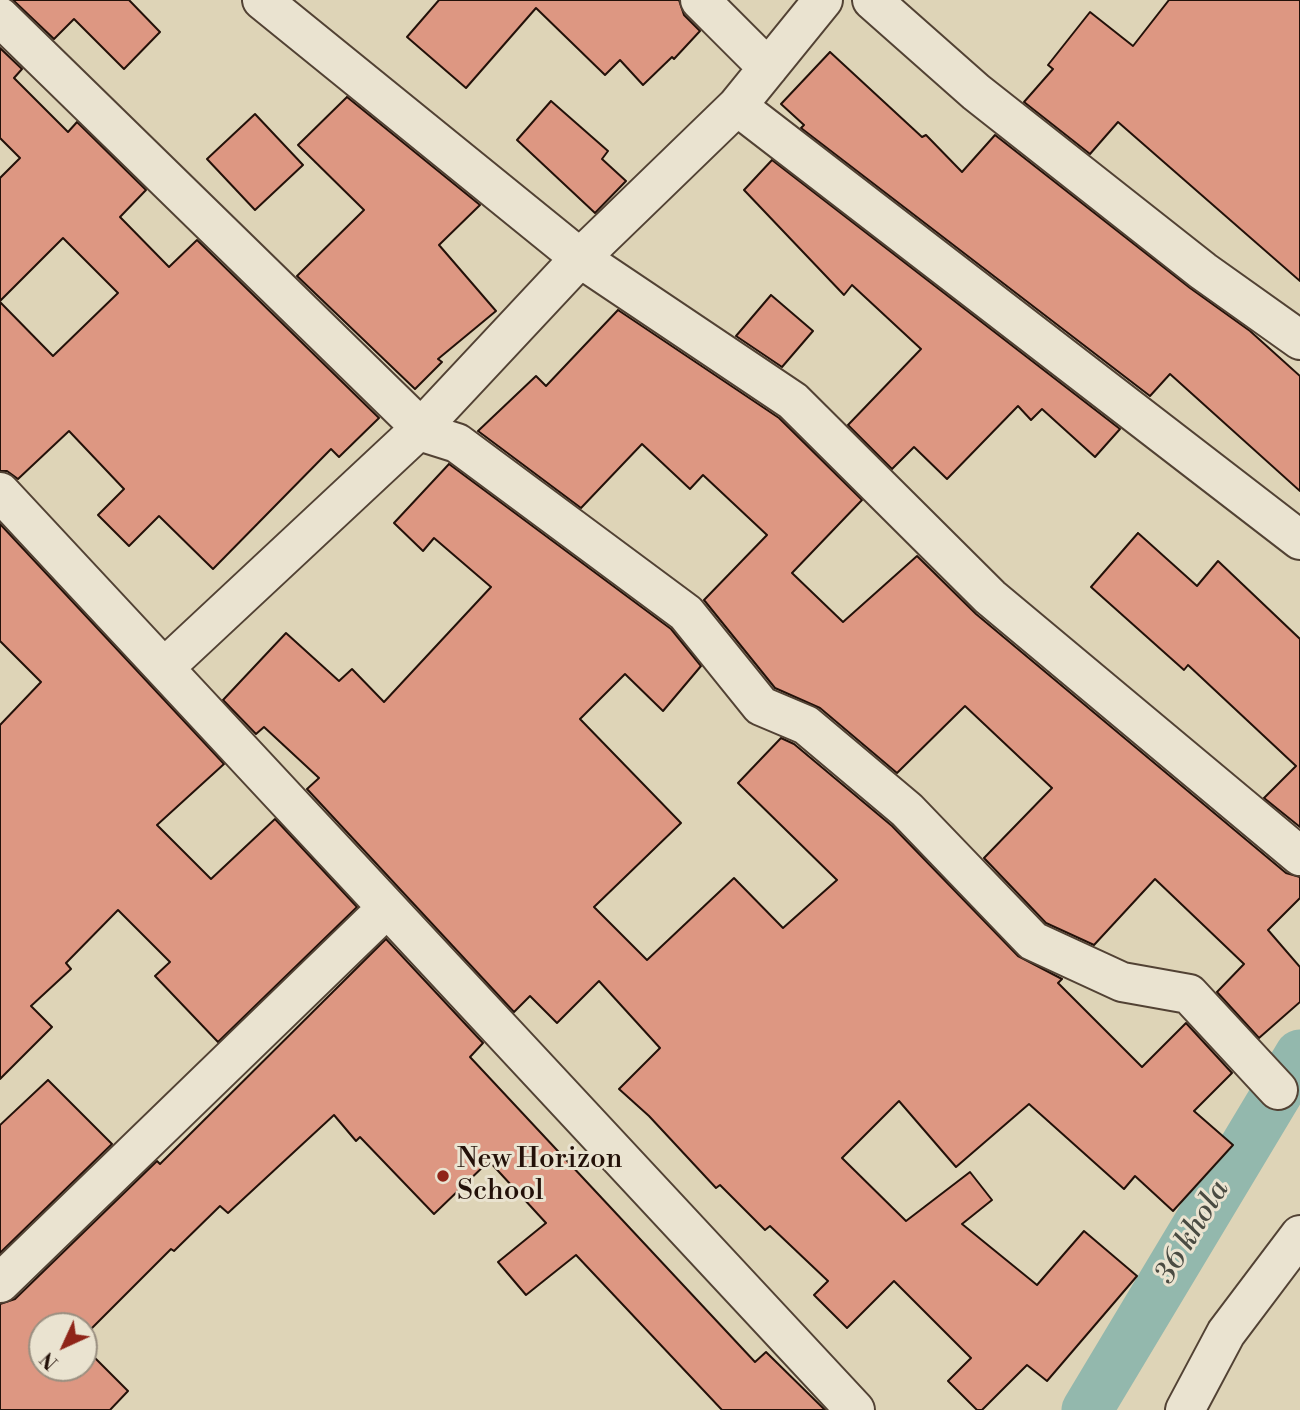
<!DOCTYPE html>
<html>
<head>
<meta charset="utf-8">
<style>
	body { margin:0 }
	#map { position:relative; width:1300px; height:1410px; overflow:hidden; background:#ded4b7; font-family:"Libre Bodoni",serif }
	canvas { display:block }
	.north { position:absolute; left:28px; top:1312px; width:70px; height:70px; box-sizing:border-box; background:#eae3d0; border:2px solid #9a8f80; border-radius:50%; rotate:225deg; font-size:19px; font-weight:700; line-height:28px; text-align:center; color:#231109 }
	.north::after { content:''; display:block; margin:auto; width:24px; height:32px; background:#8f2418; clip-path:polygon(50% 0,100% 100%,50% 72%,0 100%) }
</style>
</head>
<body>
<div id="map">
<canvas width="1300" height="1410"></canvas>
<div class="north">N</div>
</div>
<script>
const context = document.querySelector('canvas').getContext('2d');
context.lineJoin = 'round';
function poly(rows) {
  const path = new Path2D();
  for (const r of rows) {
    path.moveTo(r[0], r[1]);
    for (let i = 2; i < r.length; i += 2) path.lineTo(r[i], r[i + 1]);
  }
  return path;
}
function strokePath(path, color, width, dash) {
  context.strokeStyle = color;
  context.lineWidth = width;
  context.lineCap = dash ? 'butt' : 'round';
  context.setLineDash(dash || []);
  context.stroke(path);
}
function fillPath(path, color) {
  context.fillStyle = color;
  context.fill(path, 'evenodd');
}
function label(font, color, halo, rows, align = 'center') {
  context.font = font + ' "Libre Bodoni",serif';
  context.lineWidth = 6;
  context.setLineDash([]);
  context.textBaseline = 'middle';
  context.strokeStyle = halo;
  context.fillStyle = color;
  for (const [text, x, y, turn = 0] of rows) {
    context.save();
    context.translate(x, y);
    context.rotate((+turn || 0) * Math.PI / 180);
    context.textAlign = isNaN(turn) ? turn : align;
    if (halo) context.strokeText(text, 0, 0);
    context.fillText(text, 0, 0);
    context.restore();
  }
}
strokePath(poly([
	[1087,1410,1300,1055]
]), '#93b8ad', 51);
const building = poly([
	[13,0,129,0,160,32,124,69,74,19,54,39,13,0],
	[439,0,679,0,684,15,700,31,674,59,672,57,643,85,620,60,605,75,536,8,466,88,407,37,439,0],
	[1169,0,1300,0,1300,281,1118,122,1090,154,1024,102,1053,69,1048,65,1090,12,1133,46,1169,0],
	[0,48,22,69,14,78,68,132,77,122,146,190,120,217,169,267,197,240,379,418,339,457,331,449,213,569,159,516,129,546,98,515,124,489,69,431,18,479,7,471,0,471,0,302,53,356,118,293,63,238,0,301,0,178,20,158,0,138,0,48],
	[830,52,922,137,926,135,962,172,995,135,1190,288,1250,331,1300,376,1300,491,1170,374,1150,396,801,128,804,125,781,104,830,52],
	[347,97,480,205,439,245,496,311,438,359,442,362,415,389,297,276,364,210,298,145,347,97],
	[551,101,608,151,602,159,626,181,595,213,517,140,551,101],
	[255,114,303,165,255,210,207,159,255,114],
	[772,160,1120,429,1095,457,1042,409,1031,420,1018,406,947,479,914,447,892,469,848,425,921,349,852,285,844,295,744,190,772,160],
	[771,295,813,331,782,367,736,336,771,295],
	[618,310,779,418,862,500,792,573,843,622,917,556,976,614,1286,873,1300,877,1300,898,1268,930,1300,967,1300,1002,1259,1038,1217,992,1244,964,1155,879,1094,945,1046,923,984,858,1052,788,965,706,897,773,820,708,775,688,704,600,767,535,703,475,690,489,642,444,581,508,478,431,536,376,546,386,618,310],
	[449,464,671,629,701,666,663,711,625,674,580,719,681,823,594,907,647,960,734,878,783,928,837,880,738,783,781,738,794,744,892,826,1018,956,1062,979,1058,983,1142,1067,1186,1023,1232,1073,1194,1111,1233,1145,1173,1211,1135,1176,1124,1189,1029,1104,956,1167,899,1101,842,1158,906,1221,970,1172,992,1200,962,1224,1037,1285,1084,1231,1137,1276,1047,1381,1027,1365,982,1410,977,1410,948,1381,971,1358,894,1281,847,1328,814,1295,828,1281,770,1226,765,1230,720,1185,716,1188,649,1116,619,1089,660,1048,599,981,557,1023,530,996,514,1012,307,789,319,778,264,727,256,734,223,700,286,633,339,681,352,669,384,702,491,587,434,538,423,551,394,523,449,464],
	[0,524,224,764,157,825,211,879,275,819,357,907,218,1042,155,976,170,962,118,910,66,963,71,969,31,1006,52,1027,0,1079,0,725,41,682,0,641,0,524],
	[1138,533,1197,586,1218,561,1300,639,1300,827,1264,798,1296,766,1188,665,1184,670,1091,587,1138,533],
	[386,939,483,1043,470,1057,755,1362,766,1352,825,1410,722,1410,576,1255,526,1295,498,1262,546,1223,489,1161,434,1214,360,1137,356,1141,334,1115,228,1213,220,1206,174,1251,171,1249,84,1336,84,1326,42,1326,42,1368,84,1368,84,1347,128,1391,110,1410,0,1410,0,1304,15,1299,157,1161,160,1164,386,939],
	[48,1080,112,1144,0,1253,0,1125,48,1080]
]);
fillPath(building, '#dd9782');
strokePath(building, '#231109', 2);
const minor = poly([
	[262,0,580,258,793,401,990,597,1300,856],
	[700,0,768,68],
	[872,0,976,92,1203,271,1300,340],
	[0,17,421,428],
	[737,106,1300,540],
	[419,431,457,443,686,613,761,706,806,725,907,810,1033,941,1122,982,1189,994,1278,1090],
	[0,492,855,1410],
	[164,668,421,428,580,258,737,106,823,0],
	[0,1283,387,908],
	[1185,1410,1226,1333,1300,1235]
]);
strokePath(minor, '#524234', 42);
strokePath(minor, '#eae3d0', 38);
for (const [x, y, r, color] of [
	[443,1176,7,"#8f2418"]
]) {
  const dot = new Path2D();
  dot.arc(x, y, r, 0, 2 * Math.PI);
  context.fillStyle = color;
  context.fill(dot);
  strokePath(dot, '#eae3d0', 2.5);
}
label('28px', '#231109', '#eae3d0', [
	["New Horizon",457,1160],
	["School",457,1192]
], 'left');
label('italic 30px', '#4a4b42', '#eae3d0', [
	["36 khola",1193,1233,-59]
]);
</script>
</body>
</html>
